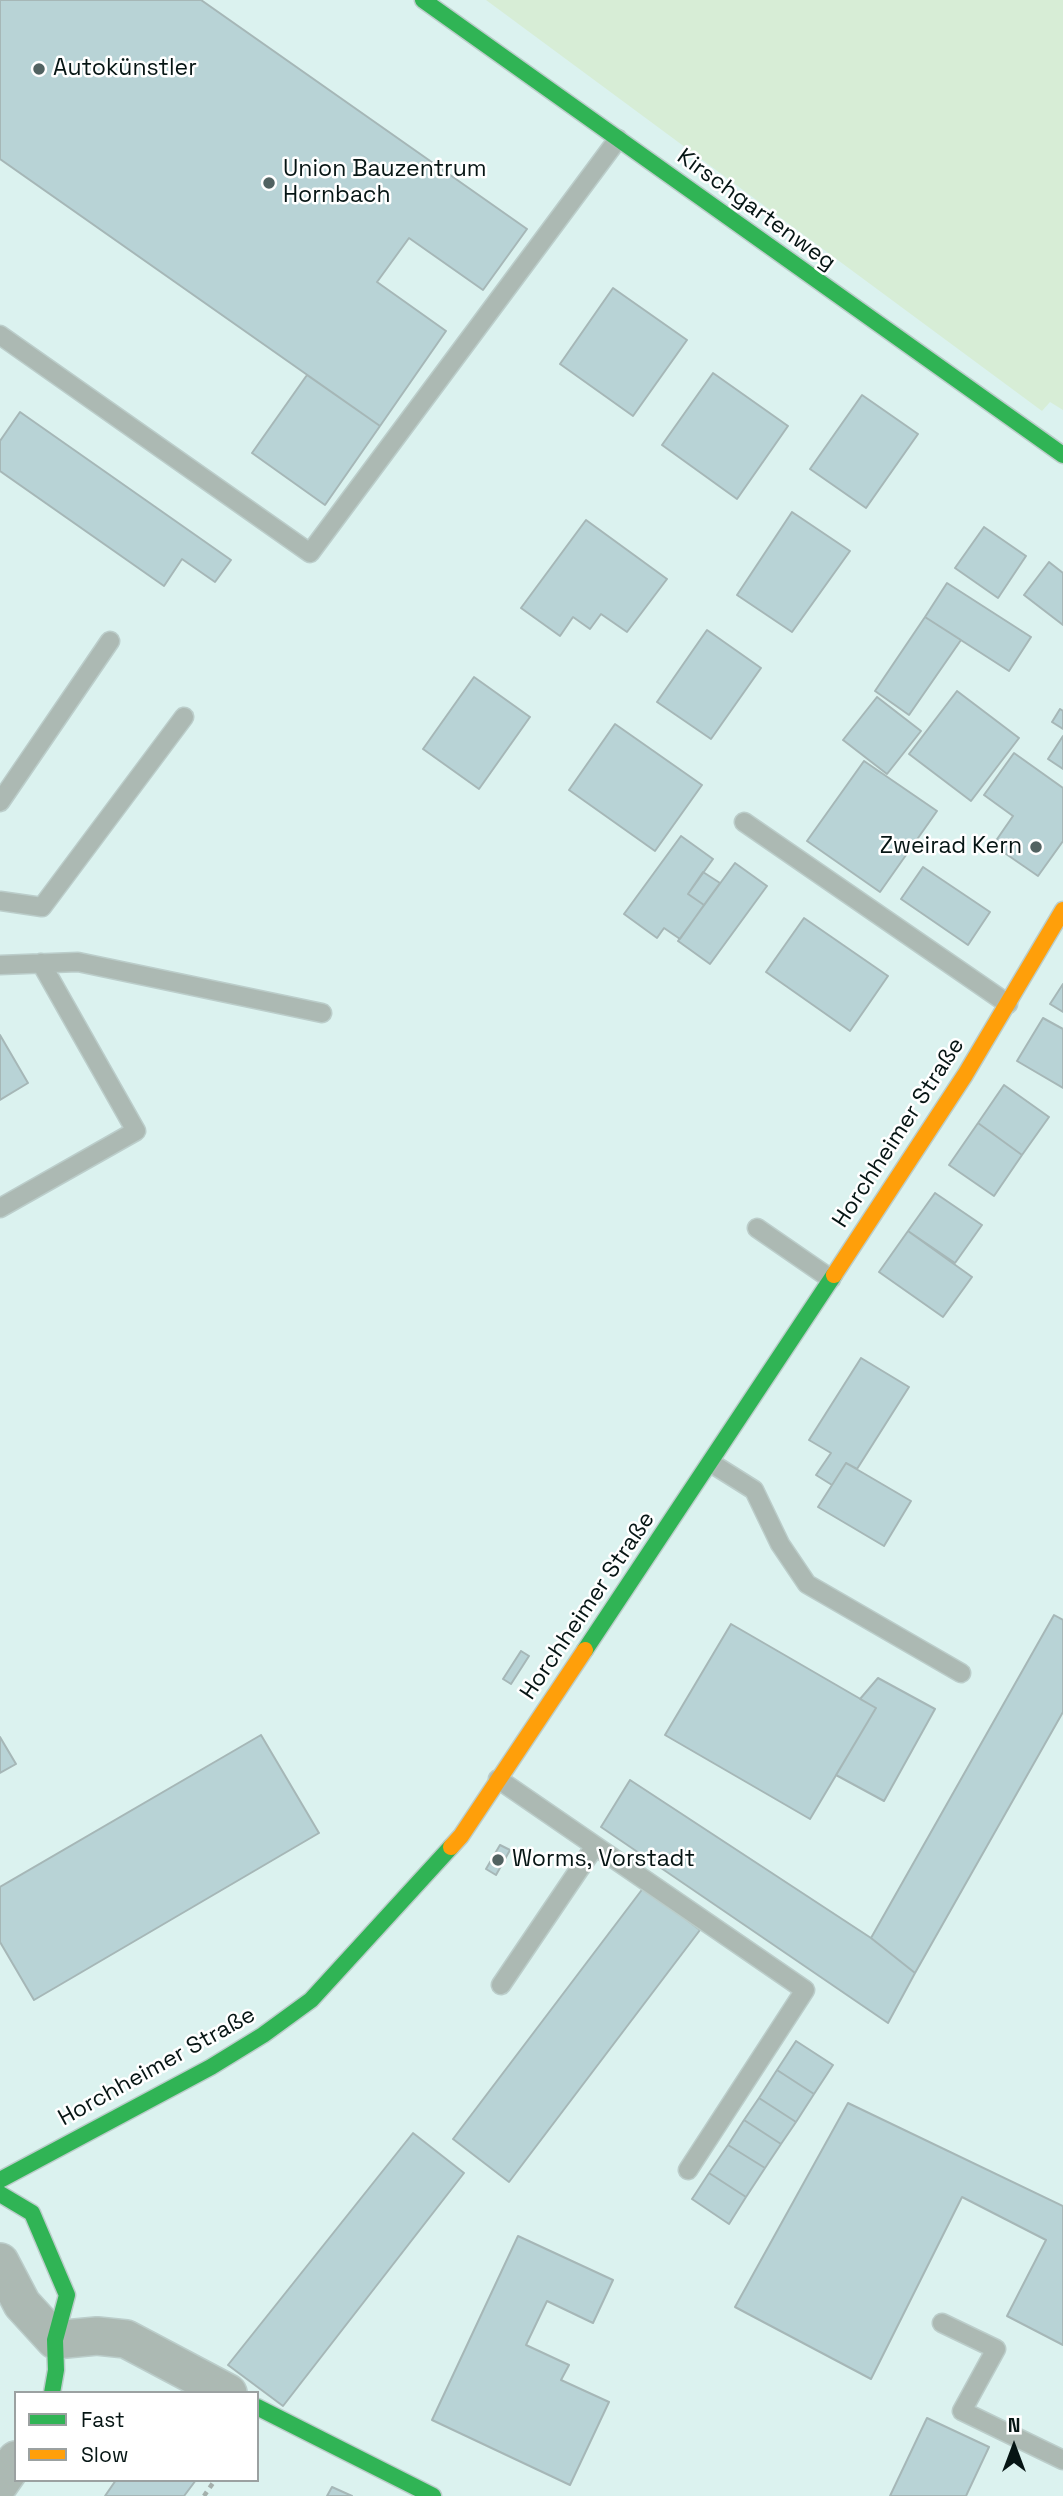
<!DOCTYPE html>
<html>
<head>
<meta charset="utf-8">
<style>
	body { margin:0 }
	#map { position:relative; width:1063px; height:2496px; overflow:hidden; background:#dbf2ef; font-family:"Space Grotesk",sans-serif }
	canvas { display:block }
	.legend { position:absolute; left:14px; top:2391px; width:245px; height:91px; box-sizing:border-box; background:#fff; border:2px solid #9ba1a1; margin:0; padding:9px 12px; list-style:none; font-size:21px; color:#061514 }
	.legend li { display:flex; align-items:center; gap:14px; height:35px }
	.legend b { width:35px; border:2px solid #9ba1a1 }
	.north { position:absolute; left:979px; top:2412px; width:70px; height:70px; -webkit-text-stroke:5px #fff; paint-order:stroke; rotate:0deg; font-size:19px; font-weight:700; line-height:28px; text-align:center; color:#061514 }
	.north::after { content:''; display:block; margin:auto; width:24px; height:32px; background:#061514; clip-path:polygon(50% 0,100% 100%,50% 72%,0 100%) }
</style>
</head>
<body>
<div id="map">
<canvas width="1063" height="2496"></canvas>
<ul class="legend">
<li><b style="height:9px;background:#30b455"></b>Fast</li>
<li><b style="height:9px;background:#ff9f0a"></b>Slow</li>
</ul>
<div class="north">N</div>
</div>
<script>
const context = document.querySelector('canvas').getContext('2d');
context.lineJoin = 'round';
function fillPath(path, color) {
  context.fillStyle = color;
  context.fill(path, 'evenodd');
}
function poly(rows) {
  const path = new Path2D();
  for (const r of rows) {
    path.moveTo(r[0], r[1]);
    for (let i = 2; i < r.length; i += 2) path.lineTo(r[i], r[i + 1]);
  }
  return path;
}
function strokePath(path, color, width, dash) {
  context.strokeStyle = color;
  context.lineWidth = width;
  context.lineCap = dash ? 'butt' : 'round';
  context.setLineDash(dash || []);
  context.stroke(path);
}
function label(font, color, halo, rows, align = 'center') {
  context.font = font + ' "Space Grotesk",sans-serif';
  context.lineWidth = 5;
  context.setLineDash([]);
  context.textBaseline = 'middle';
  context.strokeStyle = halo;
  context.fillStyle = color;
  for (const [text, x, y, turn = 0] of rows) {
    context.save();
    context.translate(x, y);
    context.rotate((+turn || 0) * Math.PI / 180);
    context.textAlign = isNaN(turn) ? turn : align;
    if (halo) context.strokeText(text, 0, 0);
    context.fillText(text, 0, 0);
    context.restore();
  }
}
fillPath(poly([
	[486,0,1063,0,1063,410,1050,402,1042,411]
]), '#d7edd6');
const building = poly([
	[0,0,201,0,527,229,483,290,409,238,377,282,446,331,380,426,0,159,0,0],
	[613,288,687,340,633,416,560,364,613,288],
	[713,373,788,426,737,499,662,445,713,373],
	[307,375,380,426,325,505,252,453,307,375],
	[862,395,918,434,866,508,810,469,862,395],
	[20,412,231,560,215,582,182,559,164,586,0,471,0,441,20,412],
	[792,512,850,551,792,632,737,595,792,512],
	[586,520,667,579,627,632,601,614,590,629,573,617,560,636,521,608,586,520],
	[984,527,1026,556,998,598,955,568,984,527],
	[1049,562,1063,573,1063,625,1024,595,1049,562],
	[947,583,1031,637,1009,671,925,617,947,583],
	[925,617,961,640,909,715,875,691,925,617],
	[707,630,761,668,711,739,657,702,707,630],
	[474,677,530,717,479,789,423,749,474,677],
	[957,691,1019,738,971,801,909,754,957,691],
	[877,697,921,731,887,774,843,740,877,697],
	[1060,709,1063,711,1063,729,1052,722,1060,709],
	[615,724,702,785,655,851,569,790,615,724],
	[1063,736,1063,769,1048,759,1063,736],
	[1014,753,1063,788,1063,841,1038,876,993,845,1013,816,984,795,1014,753],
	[864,761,937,811,880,892,807,841,864,761],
	[681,836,713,859,688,894,704,905,680,939,664,928,657,938,624,914,681,836],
	[735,863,767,886,710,964,678,941,735,863],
	[923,867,990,912,968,945,901,899,923,867],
	[703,872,720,883,704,905,688,894,703,872],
	[804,918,888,976,850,1031,766,972,804,918],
	[1063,984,1063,1012,1050,1004,1063,984],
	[1043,1018,1063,1029,1063,1088,1017,1061,1043,1018],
	[0,1035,28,1083,0,1100,0,1035],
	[1004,1085,1049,1117,1022,1155,978,1123,1004,1085],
	[978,1123,1022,1155,994,1196,949,1165,978,1123],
	[935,1193,982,1225,955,1263,908,1231,935,1193],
	[908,1231,972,1277,943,1317,879,1272,908,1231],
	[861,1358,909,1387,857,1469,846,1463,832,1485,816,1475,831,1453,809,1440,861,1358],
	[846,1463,911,1501,884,1546,818,1507,846,1463],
	[1054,1615,1063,1620,1063,1712,915,1973,871,1938,1054,1615],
	[731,1624,876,1708,810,1819,665,1735,731,1624],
	[521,1651,529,1656,511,1684,503,1679,521,1651],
	[878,1678,935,1709,884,1801,836,1775,876,1708,860,1699,878,1678],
	[261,1735,319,1833,34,2000,0,1942,0,1887,261,1735],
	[0,1737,16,1764,0,1773,0,1737],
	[630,1780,871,1938,915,1973,888,2023,601,1827,630,1780],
	[500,1845,510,1850,496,1875,486,1869,500,1845],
	[644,1887,700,1930,509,2182,453,2139,644,1887],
	[796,2041,833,2065,814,2094,777,2070,796,2041],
	[777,2070,814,2094,796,2122,759,2098,777,2070],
	[759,2098,796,2122,781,2144,744,2120,759,2098],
	[848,2103,1063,2206,1063,2345,1007,2316,1046,2240,962,2197,871,2379,735,2307,848,2103],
	[744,2120,781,2144,765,2168,728,2145,744,2120],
	[413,2133,464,2173,283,2406,228,2365,413,2133],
	[728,2145,765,2168,746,2197,709,2173,728,2145],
	[709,2173,746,2197,729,2224,692,2199,709,2173],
	[518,2236,613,2280,593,2323,547,2301,526,2345,569,2365,561,2380,609,2402,570,2485,432,2420,518,2236],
	[927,2418,989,2447,966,2496,890,2496,927,2418],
	[116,2480,196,2480,184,2496,105,2496,116,2480],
	[332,2487,352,2496,327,2496,332,2487]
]);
fillPath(building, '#b8d3d6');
strokePath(building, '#a6b7b7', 2);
const lane = poly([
	[0,335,310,553,618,139],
	[0,802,110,641],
	[744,822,1008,1004],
	[0,901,42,907,184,717],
	[0,965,78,962,322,1013],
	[0,1208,136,1131,41,963],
	[757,1228,831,1279],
	[711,1463,754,1490,780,1544,807,1584,961,1673],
	[498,1779,805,1990,688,2170],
	[501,1985,595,1846],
	[942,2323,996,2349,962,2411,1063,2460]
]);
const street = poly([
	[0,2262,22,2304,55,2340,97,2336,126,2339,228,2393],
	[0,2483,16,2460]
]);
const fast = poly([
	[423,0,1063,455],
	[585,1650,834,1275],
	[0,2180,211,2067,263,2035,311,2000,451,1847],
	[0,2194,32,2213,67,2295,55,2340,56,2370,52,2393],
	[257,2407,433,2496]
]);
const slow = poly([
	[834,1275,965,1075,1063,910],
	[451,1847,461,1836,585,1650]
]);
strokePath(lane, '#bbcdca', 21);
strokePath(street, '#bbcdca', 40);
strokePath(fast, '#bbcdca', 19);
strokePath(slow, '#bbcdca', 19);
strokePath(poly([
	[204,2496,215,2480]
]), '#a4b0ac', 4.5, [5, 5]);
strokePath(lane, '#acb9b3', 18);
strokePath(street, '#acb9b3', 37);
strokePath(fast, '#30b455', 16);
strokePath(slow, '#ff9f0a', 16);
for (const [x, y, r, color] of [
	[39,69,7,"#516261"],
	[269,183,7,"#516261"],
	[1036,847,7,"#516261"],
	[498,1860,7,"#516261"]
]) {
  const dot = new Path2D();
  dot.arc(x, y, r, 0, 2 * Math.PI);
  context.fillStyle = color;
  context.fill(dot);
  strokePath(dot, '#fff', 2.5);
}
label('23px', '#061514', '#fff', [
	["Autokünstler",53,69],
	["Union Bauzentrum",283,170],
	["Hornbach",283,196],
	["Zweirad Kern",1022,847,"right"],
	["Worms, Vorstadt",512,1860]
], 'left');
label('23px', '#061514', '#fff', [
	["Kirschgartenweg",756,210,36],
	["Horchheimer Straße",899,1133,-57],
	["Horchheimer Straße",588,1606,-56],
	["Horchheimer Straße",157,2067,-29]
]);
</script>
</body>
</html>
